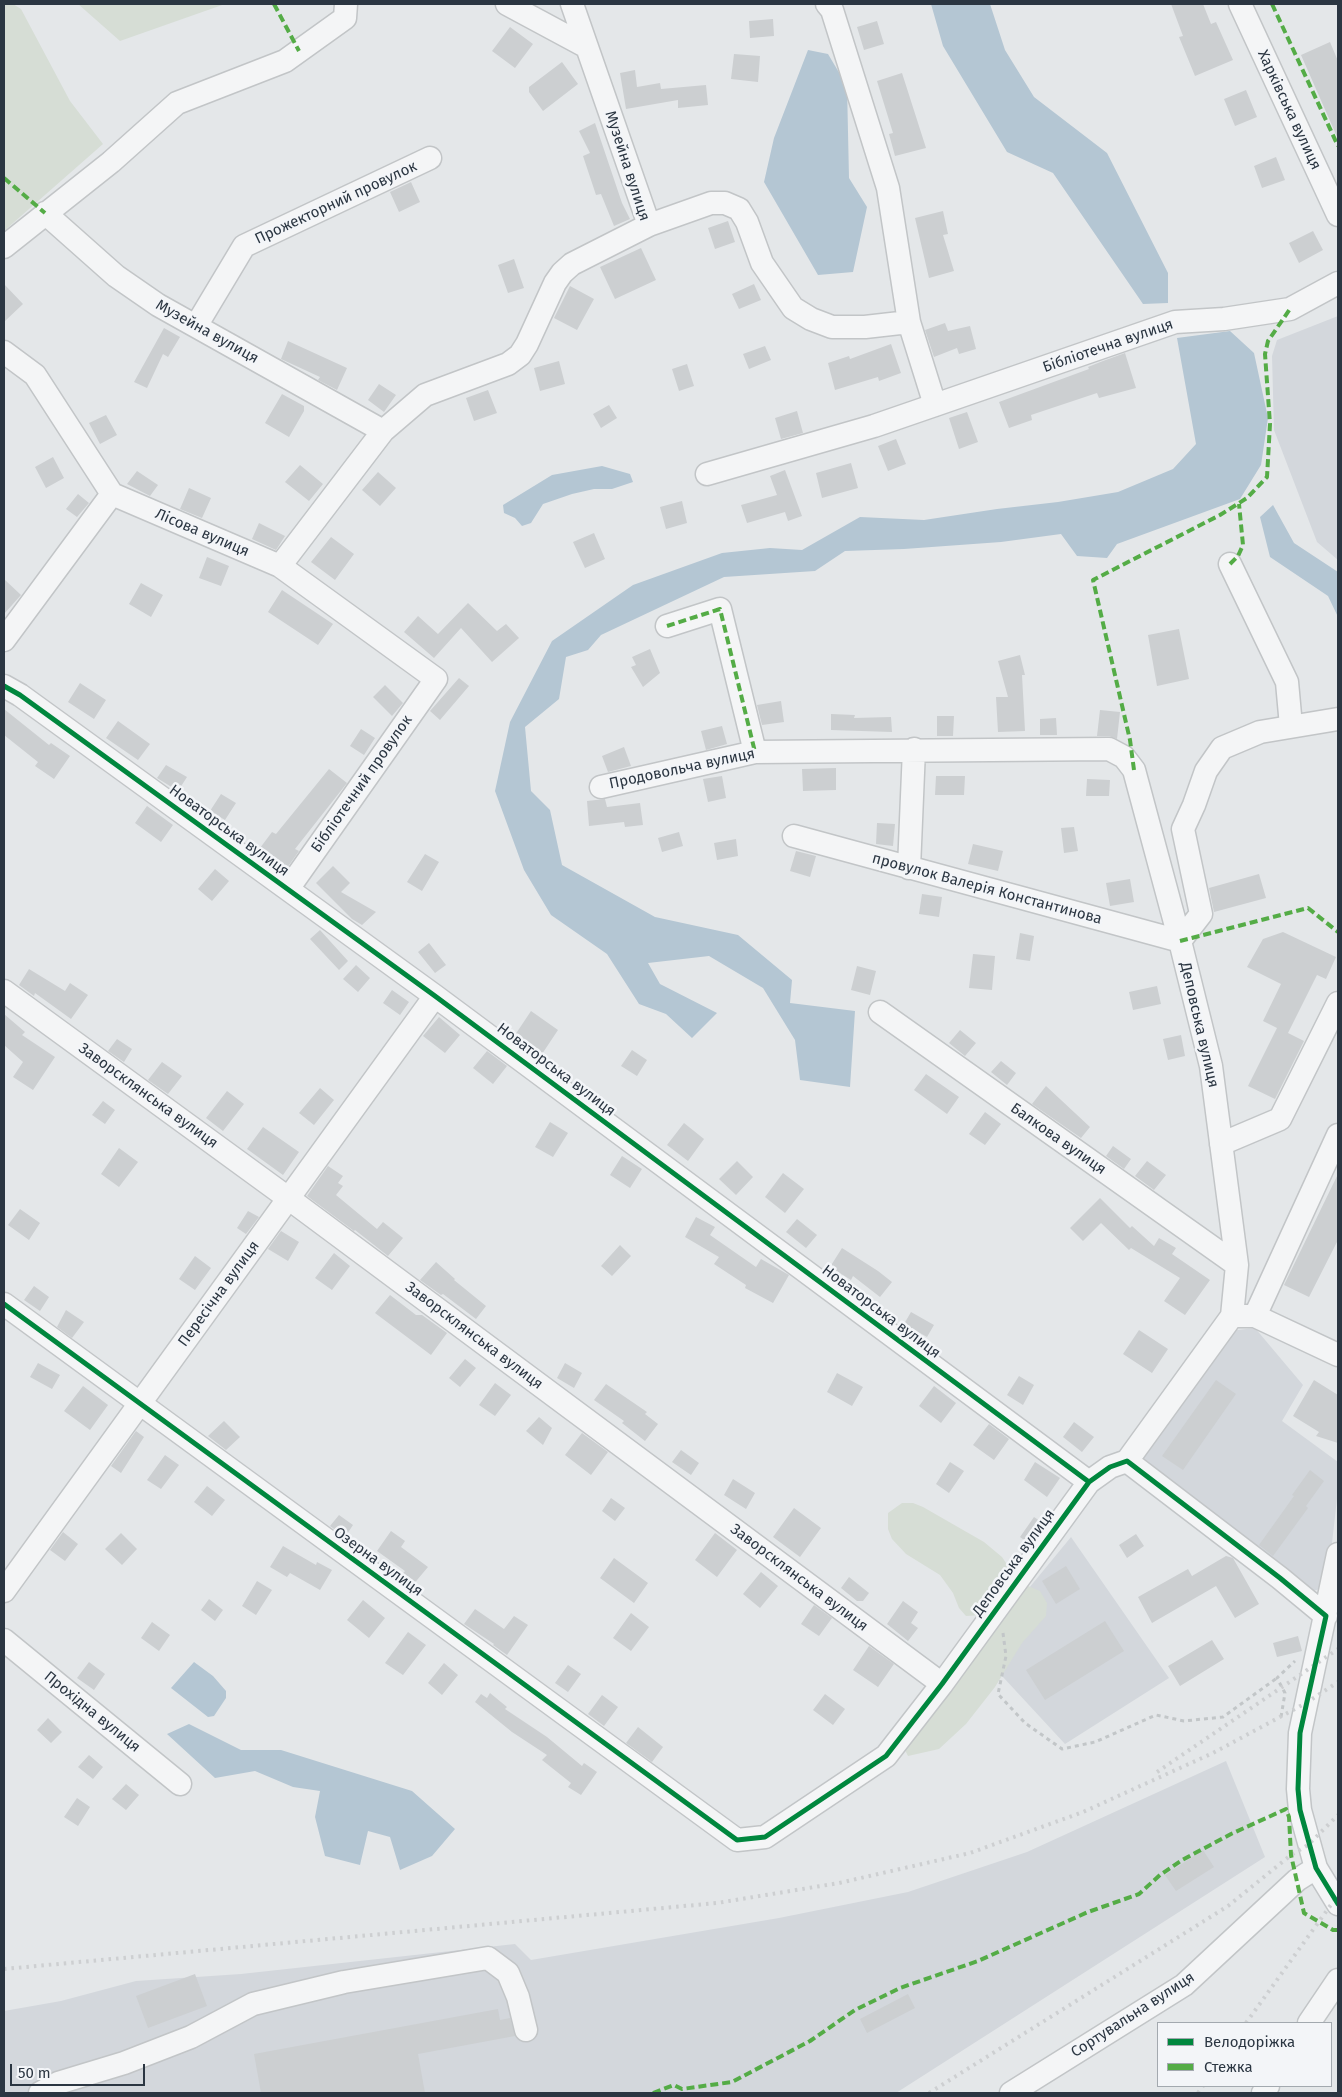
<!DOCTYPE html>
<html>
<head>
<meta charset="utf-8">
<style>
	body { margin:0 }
	#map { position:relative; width:1342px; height:2097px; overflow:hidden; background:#e4e7e9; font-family:"Fira Sans",sans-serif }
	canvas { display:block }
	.frame { position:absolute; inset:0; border:5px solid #2b3642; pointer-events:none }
	.legend { position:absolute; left:1157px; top:2022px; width:175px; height:65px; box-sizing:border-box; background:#f3f5f8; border:1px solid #a3a9af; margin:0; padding:6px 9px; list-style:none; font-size:15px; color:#2b3642 }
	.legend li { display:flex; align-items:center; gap:10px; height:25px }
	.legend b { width:25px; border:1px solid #a3a9af }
	.scale { position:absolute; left:10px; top:2064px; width:135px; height:22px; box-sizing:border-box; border:2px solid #2b3642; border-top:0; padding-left:6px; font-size:15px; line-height:18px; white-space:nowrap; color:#2b3642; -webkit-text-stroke:4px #f3f5f8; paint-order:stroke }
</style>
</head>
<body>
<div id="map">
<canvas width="1342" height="2097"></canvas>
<div class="frame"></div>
<ul class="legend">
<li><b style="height:6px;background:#00873e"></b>Велодоріжка</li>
<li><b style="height:6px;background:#54ac46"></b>Стежка</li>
</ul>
<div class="scale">50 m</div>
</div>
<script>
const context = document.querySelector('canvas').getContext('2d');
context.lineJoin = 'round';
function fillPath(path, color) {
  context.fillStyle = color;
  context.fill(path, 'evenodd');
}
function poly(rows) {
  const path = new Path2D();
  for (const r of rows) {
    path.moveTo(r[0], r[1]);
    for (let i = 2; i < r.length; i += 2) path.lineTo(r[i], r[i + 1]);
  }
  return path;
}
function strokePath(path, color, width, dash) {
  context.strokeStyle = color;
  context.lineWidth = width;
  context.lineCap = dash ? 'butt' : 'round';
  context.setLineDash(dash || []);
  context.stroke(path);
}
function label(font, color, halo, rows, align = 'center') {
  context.font = font + ' "Fira Sans",sans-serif';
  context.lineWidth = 5;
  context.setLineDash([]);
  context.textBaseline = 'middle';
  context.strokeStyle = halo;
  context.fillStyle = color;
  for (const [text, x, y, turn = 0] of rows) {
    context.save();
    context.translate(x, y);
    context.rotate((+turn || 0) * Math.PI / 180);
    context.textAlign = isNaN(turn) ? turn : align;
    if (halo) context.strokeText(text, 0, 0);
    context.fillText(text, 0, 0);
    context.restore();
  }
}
fillPath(poly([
	[1338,316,1338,560,1317,542,1274,430,1272,356,1277,340],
	[1255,1328,1303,1385,1282,1421,1338,1462,1338,1490,1327,1587,1309,1592,1141,1456,1229,1331],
	[1071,1537,1169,1678,1065,1744,978,1650],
	[1226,1761,1265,1857,896,2093,4,2093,4,2011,61,2001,136,1981,241,1974,515,1944,531,1960,779,1918,908,1892,1027,1852]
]), '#d3d7dc');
fillPath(poly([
	[4,4,13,4,21,9,70,101,103,144,4,231],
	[78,4,225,4,120,41],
	[902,1503,913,1503,923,1507,984,1542,1002,1557,1008,1566,1008,1577,982,1615,966,1616,959,1608,953,1593,940,1575,906,1554,892,1539,888,1529,888,1513],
	[1028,1586,1040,1591,1047,1603,1046,1616,1022,1643,995,1687,966,1724,939,1749,908,1756,901,1742,1017,1590]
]), '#d6ddd5');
fillPath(poly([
	[931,4,990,4,1005,50,1034,97,1107,153,1168,273,1168,303,1143,304,1053,173,1007,152,943,46],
	[808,50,828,54,847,86,849,178,867,207,853,272,818,275,764,182,774,138],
	[1230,331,1254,353,1268,418,1261,465,1240,499,1117,544,1107,558,1077,556,1061,534,1001,542,904,549,845,551,815,571,724,577,601,635,588,650,566,657,559,699,525,727,531,791,550,810,562,865,655,917,738,935,792,980,790,1003,855,1011,850,1087,800,1080,795,1040,763,988,709,956,648,963,660,984,717,1013,692,1038,666,1014,639,1004,607,954,551,915,524,870,495,791,510,722,552,641,633,585,722,553,770,548,802,550,860,517,924,520,997,509,1058,502,1118,492,1173,469,1196,444,1177,338],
	[602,466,630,474,633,482,612,489,594,489,572,494,543,504,531,523,522,526,515,518,504,513,503,505,552,475],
	[1273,505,1294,543,1338,572,1338,617,1328,596,1270,557,1260,517],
	[194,1662,213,1676,226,1691,226,1698,214,1716,208,1717,171,1688],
	[189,1724,241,1750,281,1750,412,1791,455,1829,432,1856,400,1870,390,1837,368,1831,360,1865,325,1856,315,1817,320,1791,293,1787,255,1771,215,1778,167,1734]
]), '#b4c6d3');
fillPath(poly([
	[1171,4,1203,4,1211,24,1216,22,1233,60,1195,76,1179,37,1183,36],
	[773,19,774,36,750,38,749,21],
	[877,21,884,44,864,50,857,27],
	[510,27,533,44,515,68,492,51],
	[1330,42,1338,61,1338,139,1301,55],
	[734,54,760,56,758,82,731,79],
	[562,62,578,84,543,111,529,92,529,87],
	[635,70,637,87,660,83,661,89,706,85,708,105,678,108,678,100,626,109,620,73],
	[902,73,926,148,895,156,889,134,893,133,877,81],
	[1246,90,1257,117,1235,126,1224,99],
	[595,123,622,203,630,219,614,226,601,194,596,195,583,156,590,153,579,131],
	[1276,157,1285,180,1262,188,1254,166],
	[411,182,420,202,399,212,390,192],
	[943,211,948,234,943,235,954,271,929,278,915,218],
	[728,221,735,242,715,249,708,228],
	[1313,231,1323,250,1299,263,1289,243],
	[641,248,656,280,615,299,600,267],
	[514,259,524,288,508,293,498,265],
	[4,284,23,304,4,322],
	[754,284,761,300,739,309,732,294],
	[570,286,594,299,577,330,554,318],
	[945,323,948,331,970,326,976,349,959,354,957,348,934,357,925,330],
	[164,328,180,337,168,357,163,354,147,388,134,382],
	[288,341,347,368,337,390,318,380,320,377,281,359],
	[891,344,901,373,879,381,878,377,835,390,828,363,849,356,850,359],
	[765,346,771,360,749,369,743,354],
	[1125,353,1136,388,1099,398,1097,393,1031,415,1032,420,1009,428,999,402,1089,369,1088,367,1103,361],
	[559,361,565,384,540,391,534,368],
	[687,364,694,386,679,391,672,369],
	[379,384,396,395,384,412,368,400],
	[488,390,497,413,474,421,466,398],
	[282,394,304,406,304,411,289,437,265,423],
	[609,405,617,418,601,428,593,414],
	[797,411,803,433,781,439,775,418],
	[967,412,978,442,959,449,949,418],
	[106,415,117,435,100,444,89,423],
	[896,439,906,464,888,471,878,446],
	[53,457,64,478,46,488,35,467],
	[851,463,858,488,822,498,816,473],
	[300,465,323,484,309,501,285,482],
	[785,470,802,516,788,521,785,512,747,523,741,505,777,495,770,476],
	[137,471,158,485,150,496,127,484],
	[378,472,396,488,380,506,362,490],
	[189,488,211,498,202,518,180,509],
	[78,494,89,503,77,517,66,509],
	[682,501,687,523,666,529,660,507],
	[259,523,285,536,276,550,252,539],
	[594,533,605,559,585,568,573,542],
	[331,537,354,554,335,580,311,562],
	[207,557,229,566,221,586,199,578],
	[4,579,21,595,4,614],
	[141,583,163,595,151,617,129,604],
	[282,590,333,624,318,645,268,612],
	[468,603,497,631,506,624,519,638,492,662,461,628,434,658,404,632,418,616,438,634],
	[1179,629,1189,679,1157,686,1148,635],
	[650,649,660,673,643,687,631,667,636,665,632,657],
	[1020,655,1025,675,1022,675,1025,731,998,732,996,697,1008,697,998,661],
	[459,678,469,686,440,720,430,711],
	[80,683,106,700,94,719,68,702],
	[385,685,403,703,392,716,373,697],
	[781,701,784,722,762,725,757,705],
	[4,709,49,745,51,743,70,756,54,779,35,766,38,762,4,735],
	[1100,710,1120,712,1117,739,1109,736,1097,736],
	[831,714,855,715,854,718,891,717,892,732,831,730],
	[937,716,954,716,953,736,937,736],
	[1056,718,1057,735,1040,735,1040,719],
	[118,721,150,744,138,760,106,738],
	[722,726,727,744,706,750,701,731],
	[361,729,375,738,364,755,350,746],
	[624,747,631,766,608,772,602,756],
	[166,765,187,777,178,791,157,778],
	[836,768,836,790,803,791,802,769],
	[329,769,347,783,295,849,299,851,287,868,260,848,272,832,276,834],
	[722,776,726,798,708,802,703,779],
	[936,776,965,776,964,795,935,795],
	[1087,779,1110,780,1109,796,1086,796],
	[221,794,236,803,225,820,210,811],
	[605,799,607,807,640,803,643,825,625,827,624,822,589,826,587,801],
	[147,806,173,825,161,842,135,823],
	[877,823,895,824,893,846,876,844],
	[1074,827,1078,851,1064,853,1061,828],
	[679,832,683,846,662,852,658,838],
	[736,839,738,856,717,860,714,843],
	[973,844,1003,851,998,871,968,864],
	[796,851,816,856,810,877,790,871],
	[425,854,439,862,422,891,407,882],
	[333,866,350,883,341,892,376,912,362,925,352,919,316,883],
	[215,869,229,881,212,901,198,889],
	[1259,874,1266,898,1214,912,1209,888],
	[1130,879,1134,902,1110,906,1106,883],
	[922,894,942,897,939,917,919,914],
	[320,930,348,961,339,970,310,939],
	[1283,932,1336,957,1326,979,1317,975,1288,1033,1304,1041,1275,1099,1248,1086,1277,1028,1263,1021,1281,984,1247,967,1263,939],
	[1020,933,1034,936,1030,961,1016,959],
	[429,943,446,965,435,973,418,952],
	[973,954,995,956,992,990,969,988],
	[356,965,370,978,358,992,343,979],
	[857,966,876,971,870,995,851,990],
	[29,969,65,991,70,983,88,995,71,1019,35,993,34,996,19,985],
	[1157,986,1161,1004,1133,1010,1129,992],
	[392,990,409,1002,400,1015,383,1003],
	[531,1011,558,1030,542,1054,515,1035],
	[4,1014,25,1032,22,1035,55,1057,33,1090,13,1077,23,1062,4,1045],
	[439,1017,460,1035,445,1053,423,1036],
	[960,1030,976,1043,965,1056,949,1043],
	[1181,1035,1185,1056,1168,1060,1163,1039],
	[117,1039,132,1049,124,1062,108,1051],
	[632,1050,647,1060,637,1076,621,1066],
	[487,1051,507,1066,493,1084,473,1068],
	[1001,1061,1016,1073,1007,1085,991,1072],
	[162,1062,182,1076,168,1094,148,1080],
	[926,1074,959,1097,947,1114,914,1090],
	[1046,1086,1090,1127,1081,1138,1032,1104],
	[320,1088,334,1100,314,1125,299,1113],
	[227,1091,244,1104,223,1131,206,1118],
	[103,1101,115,1110,105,1124,92,1115],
	[985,1112,1001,1124,985,1145,969,1134],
	[550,1122,568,1133,553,1157,535,1147],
	[684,1123,704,1139,688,1161,667,1145],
	[263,1127,299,1152,283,1175,247,1149],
	[1113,1146,1131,1159,1124,1169,1106,1156],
	[119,1148,138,1162,119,1187,101,1174],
	[622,1156,642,1169,630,1188,610,1175],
	[737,1161,753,1177,736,1195,719,1179],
	[1147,1161,1166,1175,1154,1190,1135,1176],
	[328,1166,343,1176,338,1183,343,1186,336,1195,377,1229,383,1222,403,1238,388,1256,355,1230,354,1231,307,1196],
	[783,1173,804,1189,785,1213,765,1197],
	[1338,1174,1338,1240,1309,1297,1284,1285],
	[1100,1198,1130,1228,1132,1226,1154,1246,1159,1238,1176,1248,1172,1254,1210,1280,1185,1315,1164,1301,1180,1278,1131,1248,1129,1250,1101,1223,1083,1241,1070,1228],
	[20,1209,40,1223,29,1240,8,1225],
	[248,1211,259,1217,246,1234,237,1228],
	[696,1217,715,1227,710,1235,756,1267,761,1259,789,1275,773,1303,745,1288,746,1285,714,1264,719,1257,685,1237],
	[797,1219,817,1235,806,1248,786,1232],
	[281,1231,299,1242,288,1261,268,1249],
	[620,1245,631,1256,612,1276,601,1266],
	[842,1248,878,1271,892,1282,880,1297,853,1276,851,1280,830,1267],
	[334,1253,350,1266,332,1290,315,1278],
	[195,1256,211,1268,195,1290,179,1279],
	[436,1262,455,1279,454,1280,486,1306,476,1319,443,1294,441,1295,420,1280],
	[34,1286,49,1297,40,1311,24,1300],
	[390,1295,416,1315,422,1315,447,1333,431,1355,375,1313],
	[66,1310,84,1322,72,1338,57,1327],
	[911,1312,934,1325,927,1337,904,1324],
	[1139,1330,1168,1349,1152,1373,1123,1354],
	[465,1359,476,1368,460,1387,449,1378],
	[38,1363,60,1375,52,1389,30,1377],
	[565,1363,582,1373,574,1388,557,1378],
	[837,1373,863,1387,852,1406,827,1392],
	[1019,1376,1034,1385,1023,1405,1007,1395],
	[1216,1380,1236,1394,1183,1470,1162,1456],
	[1314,1380,1338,1395,1338,1443,1316,1436,1319,1432,1293,1416],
	[495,1383,511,1395,495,1416,479,1405],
	[606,1384,647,1412,645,1414,658,1424,645,1441,622,1423,624,1421,594,1400],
	[83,1386,108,1405,90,1430,64,1411],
	[934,1386,956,1403,941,1423,919,1406],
	[539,1417,552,1428,543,1445,526,1431],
	[224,1421,240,1437,226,1450,208,1436],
	[1074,1422,1094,1437,1082,1452,1063,1437],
	[989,1424,1009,1439,994,1460,973,1445],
	[136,1431,144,1437,121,1473,111,1466],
	[582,1433,608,1452,591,1475,565,1455],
	[681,1450,699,1463,691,1475,672,1462],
	[165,1455,179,1465,161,1489,147,1480],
	[950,1462,964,1471,949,1493,936,1484],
	[1035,1462,1060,1478,1047,1497,1024,1480],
	[1310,1470,1324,1481,1306,1506,1308,1508,1273,1556,1259,1545,1294,1496,1292,1495],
	[733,1479,755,1493,746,1509,724,1495],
	[207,1486,225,1500,212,1516,194,1502],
	[611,1498,625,1508,615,1521,602,1511],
	[794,1508,821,1528,800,1557,773,1537],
	[339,1515,353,1525,345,1537,330,1526],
	[1034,1517,1043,1523,1028,1543,1020,1537],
	[391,1531,405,1541,401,1547,428,1567,412,1586,400,1577,405,1571,377,1551],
	[63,1532,78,1544,65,1561,50,1550],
	[121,1533,137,1549,122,1565,105,1549],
	[715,1533,737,1550,717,1577,695,1560],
	[1136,1534,1144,1546,1127,1558,1119,1545],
	[283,1546,316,1565,317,1562,332,1570,320,1590,290,1573,287,1577,270,1567],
	[1226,1556,1233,1558,1259,1604,1235,1618,1216,1586,1152,1623,1138,1597,1188,1569,1192,1576],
	[614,1558,648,1583,634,1603,600,1578],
	[1066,1566,1080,1589,1056,1604,1042,1581],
	[761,1572,778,1586,760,1608,743,1594],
	[849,1577,869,1593,863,1601,857,1601,841,1588],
	[257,1581,272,1590,256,1615,242,1606],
	[209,1599,223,1610,215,1621,201,1610],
	[363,1600,385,1618,369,1638,347,1620],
	[903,1601,918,1612,911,1623,918,1628,908,1641,887,1624],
	[814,1605,832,1618,819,1636,801,1624],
	[475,1609,504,1629,514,1616,528,1625,507,1655,493,1645,494,1644,464,1624],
	[631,1613,649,1627,631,1651,613,1638],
	[1105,1621,1124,1651,1045,1700,1026,1670],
	[152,1622,170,1635,159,1651,141,1638],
	[408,1632,426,1645,403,1675,385,1663],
	[1298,1636,1302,1651,1277,1657,1273,1643],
	[1212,1640,1224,1659,1180,1686,1168,1666],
	[869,1646,894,1664,878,1687,853,1670],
	[89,1662,105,1674,94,1690,77,1678],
	[444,1663,458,1675,442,1695,428,1683],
	[568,1665,581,1674,568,1692,555,1683],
	[490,1693,507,1707,505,1709,547,1737,582,1766,584,1763,597,1772,581,1795,568,1787,571,1783,542,1760,547,1755,512,1732,475,1702,481,1694,487,1698],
	[825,1694,845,1709,833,1725,813,1710],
	[602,1695,618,1707,604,1726,588,1714],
	[48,1718,62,1732,51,1743,37,1730],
	[638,1727,663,1747,652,1762,626,1743],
	[89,1755,103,1767,93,1779,78,1767],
	[126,1784,139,1795,126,1810,112,1799],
	[77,1798,90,1807,78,1826,64,1817],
	[1203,1850,1214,1867,1176,1891,1165,1875],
	[195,1974,207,2006,148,2028,136,1996],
	[908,1994,915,2008,867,2033,860,2019],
	[498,2009,500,2020,510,2018,515,2036,418,2054,425,2093,261,2093,254,2054]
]), '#cccfd1');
const minor = poly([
	[507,4,587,47],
	[572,4,649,225],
	[827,4,832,10,888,188,909,322,935,405,1175,322,1224,319,1290,309,1338,283],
	[1240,4,1338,215],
	[45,213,116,276,158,305,383,431],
	[4,247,111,162,177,103,285,61,345,18,346,4],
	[196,326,244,246,430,158],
	[4,352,35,375,112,494,280,566,436,679,288,889],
	[707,474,874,426,935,405],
	[1230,564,1287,682,1291,726],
	[280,566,383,431,425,395,508,364,520,355,527,344,555,283,562,273,572,264,649,225,711,203,725,203,739,209,747,222,762,263,793,308,811,319,832,327,865,327,909,322],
	[667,626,720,609,755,752],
	[4,640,112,494],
	[4,686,20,695,435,996,1089,1482],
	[794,836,1180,941,1201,914,1183,829,1194,805,1206,771,1222,748,1260,732,1338,719],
	[909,868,914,749],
	[4,991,288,1198,942,1684],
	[880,1012,1237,1265],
	[1221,1144,1280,1119,1338,1003],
	[4,1304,737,1840,765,1837,886,1756,942,1684,1089,1482,1110,1467,1127,1461,1232,1316,1237,1265,1211,1066,1180,941,1134,770,1124,757,1109,749,755,752,601,787],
	[1240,1316,1255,1316,1338,1355],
	[1255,1316,1338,1135],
	[1127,1461,1280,1578,1326,1616],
	[1338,1554,1300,1733,1298,1789,1300,1810,1316,1868,1338,1904],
	[4,1591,435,996],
	[4,1640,180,1784],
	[1309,2023,1338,1980],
	[40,2093,58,2083,124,2063,191,2037,253,2004,344,1982,488,1958,508,1973,518,1997,526,2030],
	[1011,2093,1184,1985,1297,1880,1316,1868],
	[1263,2093,1268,2086]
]);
strokePath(minor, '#c2c5c7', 25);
strokePath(poly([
	[1003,1633,1006,1656,998,1694,1025,1723,1062,1749,1095,1742,1156,1715,1184,1721,1223,1717,1277,1678],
	[1281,1717,1285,1693,1277,1678,1295,1661]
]), '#c2c6c8', 3, [4, 4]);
strokePath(minor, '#f4f5f6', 22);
strokePath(poly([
	[1157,1772,1338,1649],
	[4,1969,717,1903,839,1883,970,1853,1083,1812,1213,1753,1306,1703,1338,1682],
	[1246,2023,1338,1895],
	[929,2093,1228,1906,1291,1855,1308,1845,1338,1815],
	[1198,2093,1203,2086]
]), '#cdcfd1', 4, [2.5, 5]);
strokePath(poly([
	[274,4,299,51],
	[1272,4,1338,146],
	[4,178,45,213],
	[1230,564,1238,556,1243,545,1239,504],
	[667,626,720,609,755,752],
	[1134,770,1130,740,1093,580,1220,515,1247,498,1267,477,1270,424,1265,354,1268,341,1290,309],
	[1180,941,1308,908,1338,932],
	[653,2093,674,2085,682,2089,732,2082,810,2041,855,2010,900,1988,978,1961,1088,1912,1139,1894,1160,1875,1182,1860,1231,1834,1286,1809,1289,1817,1291,1855,1304,1913,1333,1930,1338,1930]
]), '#54ac46', 4, [8, 4]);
strokePath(poly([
	[4,686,20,695,435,996,1089,1482],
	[4,1304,737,1840,765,1837,886,1756,942,1684,1089,1482,1110,1467,1127,1461,1280,1578,1326,1616,1300,1733,1298,1789,1300,1810,1316,1868,1338,1904]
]), '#00873e', 5);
label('15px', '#2b3642', '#f3f5f8', [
	["Харківська вулиця",1289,110,65],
	["Музейна вулиця",627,166,72],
	["Прожекторний провулок",336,203,-25],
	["Музейна вулиця",207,332,29],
	["Бібліотечна вулиця",1108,346,-19],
	["Лісова вулиця",202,533,23],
	["Продовольча вулиця",682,769,-12],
	["Бібліотечний провулок",362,784,-55],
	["Новаторська вулиця",229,831,36],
	["провулок Валерія Константинова",987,889,15],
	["Деповська вулиця",1199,1025,77],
	["Новаторська вулиця",556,1070,37],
	["Заворсклянська вулиця",148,1096,36],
	["Балкова вулиця",1058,1139,35],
	["Пересічна вулиця",219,1294,-54],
	["Новаторська вулиця",881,1312,37],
	["Заворсклянська вулиця",474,1336,37],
	["Озерна вулиця",378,1562,36],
	["Деповська вулиця",1014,1563,-54],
	["Заворсклянська вулиця",799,1578,37],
	["Прохідна вулиця",92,1712,39],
	["Сортувальна вулиця",1133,2015,-33]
]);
</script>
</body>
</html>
